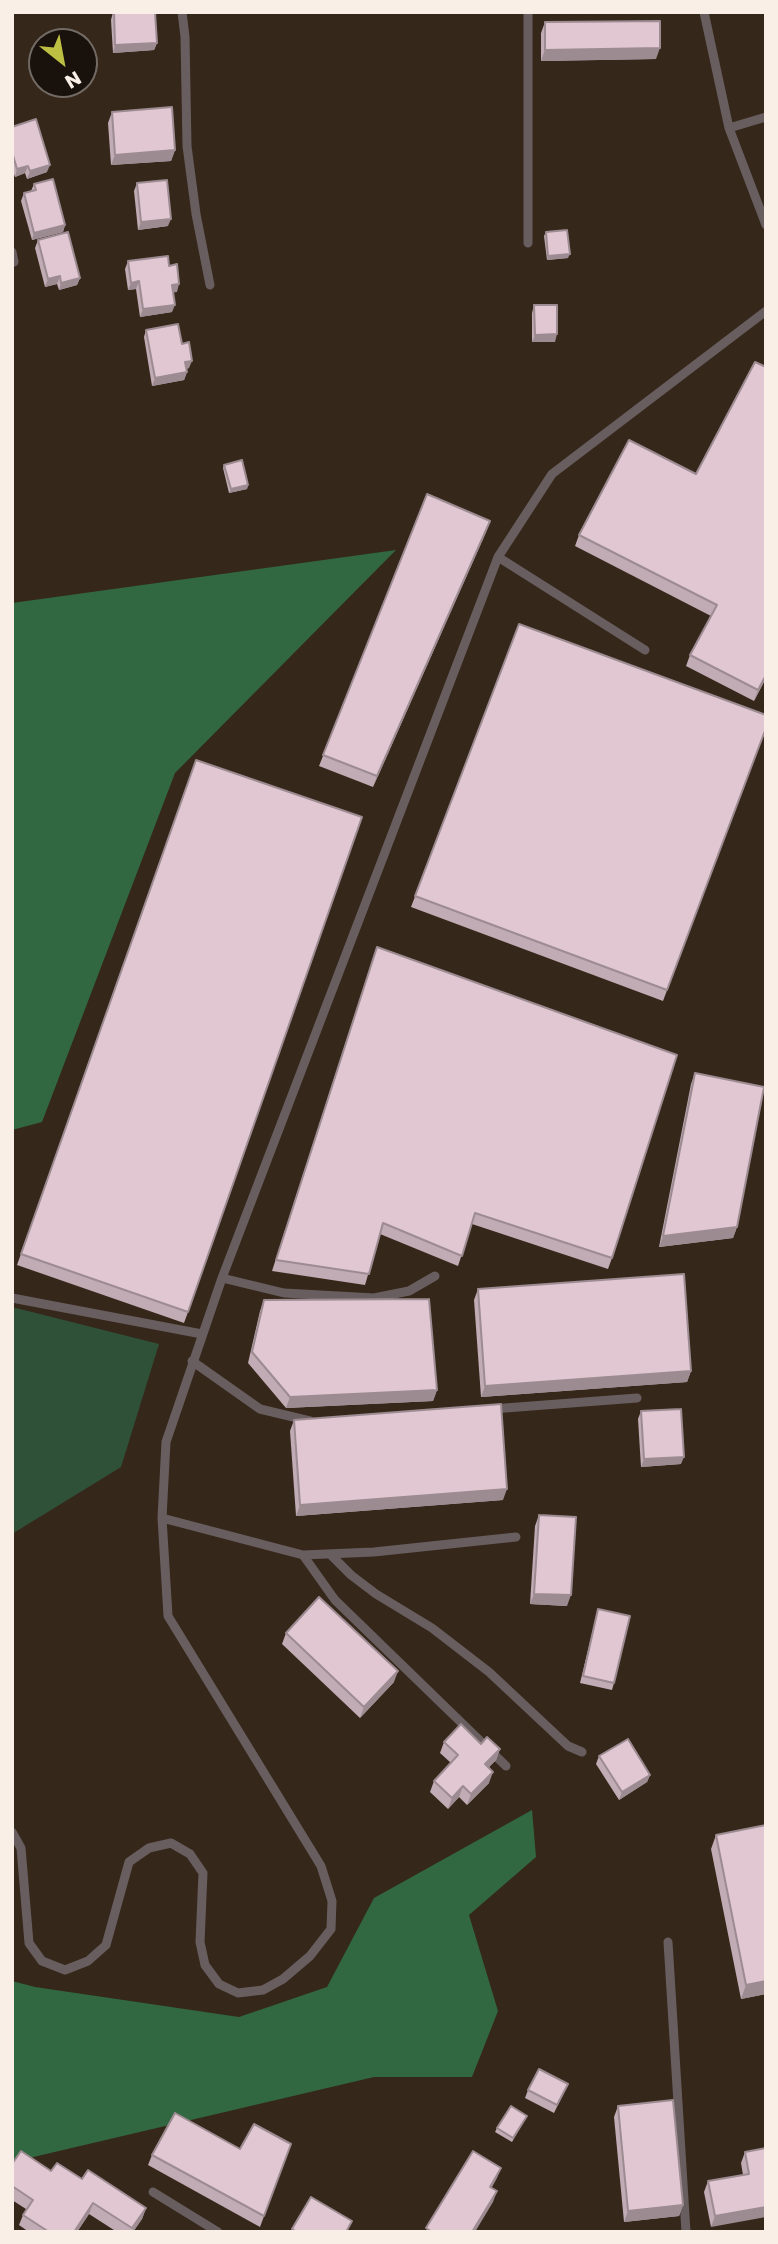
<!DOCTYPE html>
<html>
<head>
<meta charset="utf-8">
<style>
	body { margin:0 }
	#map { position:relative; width:778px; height:2244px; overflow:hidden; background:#36271b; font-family:Poppins,sans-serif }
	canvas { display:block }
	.frame { position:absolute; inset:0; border:14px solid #f9efe7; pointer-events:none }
	.north { position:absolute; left:28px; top:28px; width:70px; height:70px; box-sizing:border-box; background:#18110c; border:2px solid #726a64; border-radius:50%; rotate:149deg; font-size:19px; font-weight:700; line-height:28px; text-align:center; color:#f9efe7 }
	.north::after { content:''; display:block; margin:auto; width:24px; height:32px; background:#bdbf43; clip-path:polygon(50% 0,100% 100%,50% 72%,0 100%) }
</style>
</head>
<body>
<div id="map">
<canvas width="778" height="2244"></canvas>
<div class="frame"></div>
<div class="north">N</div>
</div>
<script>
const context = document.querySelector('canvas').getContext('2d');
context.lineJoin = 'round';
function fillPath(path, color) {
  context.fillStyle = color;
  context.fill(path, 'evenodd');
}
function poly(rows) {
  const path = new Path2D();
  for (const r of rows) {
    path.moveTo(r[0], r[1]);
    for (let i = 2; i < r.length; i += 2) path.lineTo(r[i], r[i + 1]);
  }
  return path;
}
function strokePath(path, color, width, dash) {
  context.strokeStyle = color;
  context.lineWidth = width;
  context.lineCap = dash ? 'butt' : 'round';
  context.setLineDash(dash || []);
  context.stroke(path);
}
fillPath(poly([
	[12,1307,159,1344,121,1467,12,1534]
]), '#2f5138');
fillPath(poly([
	[396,550,175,773,42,1122,12,1130,12,603],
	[532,1810,536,1857,469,1915,498,2011,472,2077,374,2077,12,2162,12,1981,35,1987,239,2017,327,1987,374,1898]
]), '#316841');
strokePath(poly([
	[182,12,185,37,187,146,196,214,210,285],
	[528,12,528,243],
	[704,12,729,128,766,225],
	[729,128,766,117],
	[12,252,14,262],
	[498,557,645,650],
	[222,1278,284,1293,374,1298,409,1291,435,1276],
	[12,1298,202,1334],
	[192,1361,260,1409,310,1421],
	[492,1409,637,1398],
	[162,1518,303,1555,335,1600,506,1766],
	[330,1554,351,1575,376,1594,432,1628,489,1672,568,1746,582,1752],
	[303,1555,374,1552,516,1537],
	[12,1832,21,1848,29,1943,42,1961,65,1970,88,1961,106,1945,129,1862,149,1848,171,1843,190,1854,203,1873,200,1942,205,1965,219,1984,238,1993,263,1990,283,1979,310,1956,331,1929,332,1901,321,1866,168,1616,162,1518,166,1442,222,1278,498,557,552,474,766,311],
	[668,1942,686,2232],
	[153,2192,218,2232]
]), '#695e5f', 9);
fillPath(poly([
	[113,12,157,43,154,50,113,53,111,20],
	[545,22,656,59,541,61,541,33],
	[112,112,175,150,171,161,111,165,108,123],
	[12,127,47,172,27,179,25,173,15,177,12,169],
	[137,183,168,226,138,230,134,191],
	[34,184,65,225,63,232,32,240,21,201,24,193,31,191],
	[546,232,568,258,547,260,544,236],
	[38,240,80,278,77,285,59,290,57,284,45,287,35,248],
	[128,261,169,266,177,292,173,292,172,312,140,317,136,289,128,290,125,269],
	[534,305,555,342,532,342,532,313],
	[146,330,182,344,189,368,186,369,187,372,184,380,152,386,144,337],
	[766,367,766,678,754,701,686,666,690,655,711,616,575,546,579,535,696,474],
	[224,465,248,485,247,489,229,493,223,468],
	[427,494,486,532,373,787,319,766],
	[519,624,766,728,663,1001,411,907],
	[196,760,188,1312,184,1323,17,1265],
	[373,958,612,1258,608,1269,472,1224,458,1266,380,1234,365,1285,272,1271],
	[695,1073,737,1227,733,1238,659,1247,691,1084],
	[478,1289,691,1371,687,1382,481,1397,474,1300],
	[264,1300,437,1390,433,1401,286,1408,248,1363,260,1311],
	[641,1411,681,1464,641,1467,638,1419],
	[294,1420,503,1500,296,1516,290,1431],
	[539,1515,567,1606,530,1604,535,1526],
	[598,1609,614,1683,612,1690,580,1683],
	[286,1633,394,1682,360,1718,282,1644],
	[444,1742,481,1744,500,1749,496,1760,489,1767,489,1783,467,1805,459,1797,448,1809,430,1792,434,1781,451,1763,440,1753],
	[599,1756,650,1775,647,1782,619,1800,596,1764],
	[766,1825,766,1994,741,1999,711,1849,716,1835],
	[568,2084,554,2113,525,2098,528,2090],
	[618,2106,683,2205,679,2216,624,2222,614,2117],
	[527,2116,512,2142,495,2132,497,2128],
	[291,2144,260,2227,148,2165,152,2155,240,2149],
	[766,2148,711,2227,704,2192,708,2181,743,2175,741,2163,745,2152],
	[12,2164,51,2171,82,2179,146,2208,142,2219,133,2232,117,2232,89,2214,77,2232,29,2232,19,2225,23,2215,26,2209,12,2200]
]), '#c1abb4');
fillPath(poly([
	[157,43,154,50,113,53,115,45],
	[660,48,656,59,541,61,545,50],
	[175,150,171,161,111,165,115,155],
	[50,165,47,172,27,179,30,171],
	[28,166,25,173,15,177,17,169],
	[171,219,168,226,138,230,141,222],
	[65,225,63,232,32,240,34,233],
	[570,254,568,258,547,260,548,256],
	[60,276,57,284,45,287,48,279],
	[80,278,77,285,59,290,61,283],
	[139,281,136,289,128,290,131,283],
	[179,284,177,292,169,293,172,285],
	[175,305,172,312,140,317,143,309],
	[557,334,555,342,532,342,535,335],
	[192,361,189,368,182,370,185,362],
	[187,372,184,380,152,386,155,378],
	[248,485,247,489,229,493,231,489],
	[490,521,486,532,373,787,377,776],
	[766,675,766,678,754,701,758,690],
	[737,1227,733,1238,659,1247,663,1236],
	[691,1371,687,1382,481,1397,485,1386],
	[437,1390,433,1401,286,1408,290,1397],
	[684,1457,681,1464,641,1467,644,1459],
	[507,1489,503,1500,296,1516,300,1505],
	[534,1594,571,1595,567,1606,530,1604],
	[398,1671,394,1682,360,1718,364,1707],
	[500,1749,496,1760,481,1775,485,1764],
	[493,1772,489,1783,467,1805,471,1794],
	[650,1775,647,1782,619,1800,622,1792],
	[463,1786,459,1797,448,1809,452,1798],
	[766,1981,766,1994,741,1999,746,1985],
	[501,2168,497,2178,486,2198,490,2187],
	[497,2191,493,2202,475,2232,472,2232],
	[93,2203,89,2214,77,2232,74,2232],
	[683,2205,679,2216,624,2222,628,2211],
	[766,2207,766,2217,711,2227,715,2216],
	[146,2208,142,2219,133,2232,131,2232]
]), '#9d8b92');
const building = poly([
	[114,12,155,12,157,43,115,45,114,12],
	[660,21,660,48,545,50,545,22,660,21],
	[172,107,175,150,115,155,112,112,172,107],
	[36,119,50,165,30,171,28,166,17,169,12,152,12,127,36,119],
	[53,179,65,225,34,233,24,193,36,190,34,184,53,179],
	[167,180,171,219,141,222,137,183,167,180],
	[567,230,570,254,548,256,546,232,567,230],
	[68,232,80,278,61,283,60,276,48,279,38,240,68,232],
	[168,256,169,266,177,264,179,284,172,285,175,305,143,309,139,281,131,283,128,261,168,256],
	[534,305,557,305,557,334,535,335,534,305],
	[178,324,182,344,189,342,192,361,185,362,187,372,155,378,146,330,178,324],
	[755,362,766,367,766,675,758,690,690,655,717,605,579,535,629,440,696,474,755,362],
	[242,460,248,485,231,489,224,465,242,460],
	[427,494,490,521,377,776,323,755,427,494],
	[519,624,766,715,766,728,667,990,415,896,519,624],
	[196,760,362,817,188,1312,21,1254,196,760],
	[377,947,677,1055,612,1258,475,1213,462,1256,383,1223,369,1274,276,1260,377,947],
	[695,1073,764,1087,737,1227,663,1236,695,1073],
	[684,1274,691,1371,485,1386,478,1289,684,1274],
	[429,1299,437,1390,290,1397,252,1352,264,1300,429,1299],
	[501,1404,507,1489,300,1505,294,1420,501,1404],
	[681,1409,684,1457,644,1459,641,1411,681,1409],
	[539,1515,576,1517,571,1595,534,1594,539,1515],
	[319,1597,398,1671,364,1707,286,1633,319,1597],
	[598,1609,630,1616,614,1683,583,1676,598,1609],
	[461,1724,481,1744,487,1737,500,1749,485,1764,493,1772,471,1794,463,1786,452,1798,434,1781,458,1755,444,1742,461,1724],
	[628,1739,650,1775,622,1792,599,1756,628,1739],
	[766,1825,766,1981,746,1985,716,1835,766,1825],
	[539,2069,568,2084,557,2105,528,2090,539,2069],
	[673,2100,683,2205,628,2211,618,2106,673,2100],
	[511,2106,527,2116,513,2138,497,2128,511,2106],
	[175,2113,240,2149,254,2124,291,2144,264,2216,152,2155,175,2113],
	[766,2148,766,2207,715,2216,708,2181,749,2174,745,2152,766,2148],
	[21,2151,51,2171,57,2163,82,2179,88,2170,146,2208,132,2228,93,2203,74,2232,49,2232,23,2215,33,2200,12,2186,12,2164,21,2151],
	[473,2151,501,2168,490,2187,497,2191,472,2232,432,2232,426,2228,473,2151],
	[311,2197,352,2221,346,2232,297,2232,292,2229,311,2197]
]);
fillPath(building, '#e0c7d1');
strokePath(building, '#9d8b92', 2);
</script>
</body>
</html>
